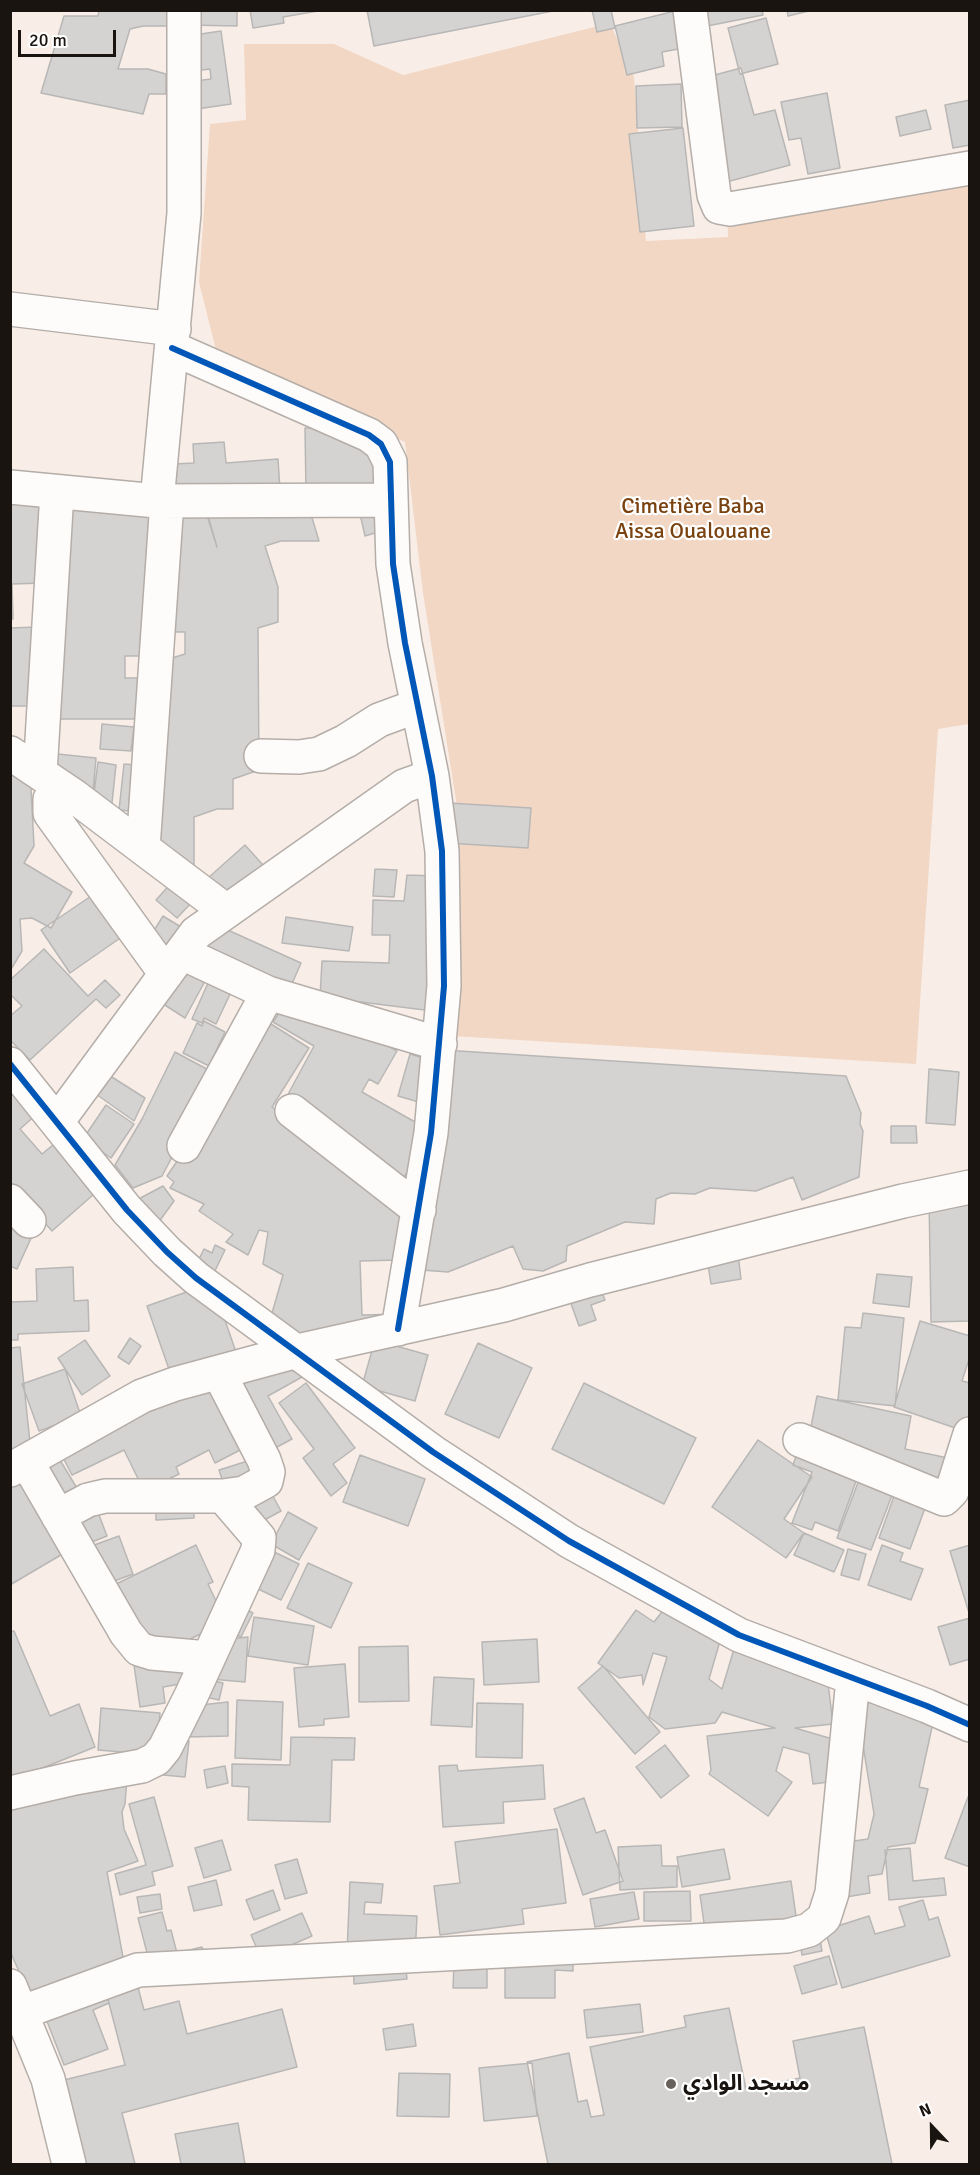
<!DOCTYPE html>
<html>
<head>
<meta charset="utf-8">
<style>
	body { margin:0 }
	#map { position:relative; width:980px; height:2175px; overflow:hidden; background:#f8eee7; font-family:Signika,sans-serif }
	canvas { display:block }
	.frame { position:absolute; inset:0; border:12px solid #1a1410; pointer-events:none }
	.north { position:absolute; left:902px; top:2097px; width:60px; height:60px; -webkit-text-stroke:4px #fff; paint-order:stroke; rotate:338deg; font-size:16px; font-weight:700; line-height:24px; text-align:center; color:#1a1410 }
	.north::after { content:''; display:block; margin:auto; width:21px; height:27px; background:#1a1410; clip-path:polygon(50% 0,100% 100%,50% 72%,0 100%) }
	.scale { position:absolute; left:18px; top:30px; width:98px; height:27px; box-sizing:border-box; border:3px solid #1a1410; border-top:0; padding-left:8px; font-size:18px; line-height:21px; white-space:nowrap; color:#1a1410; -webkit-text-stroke:4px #fff; paint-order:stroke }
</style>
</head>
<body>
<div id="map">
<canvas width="980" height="2175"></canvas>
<div class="frame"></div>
<div class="north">N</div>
<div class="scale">20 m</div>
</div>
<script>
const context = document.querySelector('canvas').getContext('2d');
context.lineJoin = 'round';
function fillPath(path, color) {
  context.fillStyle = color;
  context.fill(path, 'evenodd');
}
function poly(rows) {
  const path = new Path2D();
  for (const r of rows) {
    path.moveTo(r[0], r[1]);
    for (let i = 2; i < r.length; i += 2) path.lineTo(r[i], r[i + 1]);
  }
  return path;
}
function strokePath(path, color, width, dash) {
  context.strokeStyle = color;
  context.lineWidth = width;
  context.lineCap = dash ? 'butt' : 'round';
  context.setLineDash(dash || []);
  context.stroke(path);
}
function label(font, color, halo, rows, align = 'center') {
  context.font = font + ' Signika,"Noto Sans Arabic",sans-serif';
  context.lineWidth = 4.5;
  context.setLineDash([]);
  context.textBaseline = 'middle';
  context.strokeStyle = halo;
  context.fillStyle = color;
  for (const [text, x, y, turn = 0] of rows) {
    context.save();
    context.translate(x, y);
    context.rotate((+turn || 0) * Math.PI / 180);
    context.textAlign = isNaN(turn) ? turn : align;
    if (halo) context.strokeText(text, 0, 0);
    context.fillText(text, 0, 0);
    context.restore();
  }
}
fillPath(poly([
	[610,23,634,77,646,241,728,237,727,214,969,171,969,724,938,729,916,1064,452,1036,459,819,423,593,405,442,220,366,199,282,210,124,246,120,244,44,334,44,403,75]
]), '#f2d7c4');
const building = poly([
	[99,10,167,10,167,26,143,26,130,29,118,69,148,69,166,74,166,94,149,94,143,114,41,93,64,16,98,16,99,10],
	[187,10,237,10,237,26,186,25,187,10],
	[250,10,324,10,283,17,284,23,253,28,250,10],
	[367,10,558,10,374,46,367,10],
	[592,10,611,10,615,28,597,32,592,10],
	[688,10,762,10,763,15,692,29,688,10],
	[787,10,813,10,788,16,787,10],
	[675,11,684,48,662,52,664,66,627,75,615,26,675,11],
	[766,18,778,64,740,74,728,28,766,18],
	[221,31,231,104,190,110,187,82,211,79,210,69,186,72,181,37,221,31],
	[741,68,754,115,775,110,790,165,719,184,692,81,741,68],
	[681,84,682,127,637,128,636,86,681,84],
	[827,93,840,168,808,174,801,138,789,140,781,102,827,93],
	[970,100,970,145,953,148,945,105,970,100],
	[926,110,931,129,900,136,896,117,926,110],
	[683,128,694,226,640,232,629,134,683,128],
	[305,428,380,428,380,493,306,494,305,428],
	[224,442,226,463,278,459,280,490,177,498,174,464,194,463,193,444,224,442],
	[42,497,43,583,12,584,13,619,10,619,10,499,42,497],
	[307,501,319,541,281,541,265,546,278,587,278,622,258,628,259,770,233,779,233,809,217,809,194,817,194,866,159,866,156,663,185,654,185,632,169,632,169,509,205,509,217,547,206,509,307,501],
	[57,508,153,509,151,656,125,656,125,678,143,678,143,719,54,719,57,508],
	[379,509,385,530,365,536,360,514,379,509],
	[37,627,38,706,10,706,10,628,37,627],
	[102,724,134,727,131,751,100,749,102,724],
	[48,753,96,758,93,793,46,777,48,753],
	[10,759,30,770,34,846,24,863,72,892,51,928,32,918,20,919,22,951,10,971,10,759],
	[98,762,116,765,112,803,93,801,98,762],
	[124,764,146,766,141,812,119,810,124,764],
	[449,803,531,808,528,848,447,843,449,803],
	[245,845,263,865,226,898,208,878,245,845],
	[375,869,397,870,394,897,373,896,375,869],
	[407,875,437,876,433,1011,320,997,322,961,389,963,390,935,372,935,373,900,404,901,407,875],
	[174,880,194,900,177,918,156,900,174,880],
	[97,892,126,934,70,973,41,930,97,892],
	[163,916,186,930,171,956,147,942,163,916],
	[286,917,353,927,349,951,282,943,286,917],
	[201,918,301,963,288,993,187,948,201,918],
	[44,949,88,996,105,980,120,995,106,1008,96,999,30,1060,10,1040,10,1016,22,1006,10,994,10,980,44,949],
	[181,965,204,983,185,1018,151,996,181,965],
	[208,983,232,990,216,1024,204,1018,202,1023,192,1019,208,983],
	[285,1004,366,1033,397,1051,378,1084,369,1079,362,1092,431,1131,402,1181,286,1098,314,1046,273,1022,285,1004],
	[204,1021,225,1032,209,1066,183,1053,197,1023,202,1026,204,1021],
	[271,1024,309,1048,272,1107,404,1211,386,1318,293,1341,270,1320,283,1275,263,1264,268,1232,259,1230,248,1255,226,1242,233,1234,199,1211,204,1204,170,1188,174,1182,167,1176,271,1024],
	[444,1050,846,1076,861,1113,860,1124,863,1131,859,1177,802,1200,793,1177,756,1191,710,1188,695,1194,671,1193,656,1199,654,1224,625,1222,567,1246,566,1261,543,1271,523,1269,513,1246,448,1272,421,1270,444,1050],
	[175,1052,216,1074,162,1176,133,1188,115,1165,142,1119,175,1052],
	[410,1054,434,1061,422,1103,398,1096,410,1054],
	[929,1069,959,1072,955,1125,926,1123,929,1069],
	[104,1072,145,1098,134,1121,79,1082,104,1072],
	[14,1088,37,1114,20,1129,42,1154,60,1139,102,1187,52,1231,10,1184,10,1091,14,1088],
	[106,1105,134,1124,111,1158,83,1139,106,1105],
	[891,1126,916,1126,917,1143,891,1143,891,1126],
	[163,1186,174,1201,153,1230,133,1202,163,1186],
	[970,1197,970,1321,931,1322,929,1198,970,1197],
	[10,1223,33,1234,17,1269,10,1266,10,1223],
	[215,1245,225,1250,212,1277,194,1269,204,1249,212,1253,215,1245],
	[738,1254,741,1279,711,1284,707,1258,738,1254],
	[399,1260,400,1314,362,1315,360,1261,399,1260],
	[73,1267,74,1301,88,1300,89,1331,18,1334,18,1340,10,1340,10,1302,37,1301,36,1269,73,1267],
	[877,1274,912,1277,909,1307,873,1303,877,1274],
	[212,1283,236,1352,171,1375,147,1306,212,1283],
	[600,1288,605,1300,591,1305,596,1320,579,1326,569,1298,600,1288],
	[863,1313,904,1318,895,1406,838,1400,845,1327,861,1328,863,1313],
	[920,1321,970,1336,970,1356,962,1381,970,1383,970,1412,964,1431,894,1407,920,1321],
	[130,1338,141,1346,129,1364,118,1357,130,1338],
	[85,1340,110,1376,82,1395,58,1358,85,1340],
	[375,1340,428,1355,415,1401,362,1386,375,1340],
	[478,1343,532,1368,499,1438,445,1414,478,1343],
	[20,1347,31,1452,10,1454,10,1348,20,1347],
	[291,1357,302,1377,268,1396,292,1439,266,1453,232,1390,291,1357],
	[65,1369,81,1416,39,1431,22,1384,65,1369],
	[210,1376,246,1447,215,1463,209,1450,176,1467,179,1474,144,1491,124,1450,72,1475,59,1450,210,1376],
	[306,1383,355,1448,333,1464,347,1483,331,1496,303,1458,314,1449,279,1403,306,1383],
	[584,1383,696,1438,664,1504,552,1449,584,1383],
	[817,1396,911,1416,905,1449,948,1458,943,1481,806,1452,817,1396],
	[758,1440,812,1477,784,1519,804,1533,786,1558,712,1507,758,1440],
	[798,1450,859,1473,838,1531,815,1522,812,1530,792,1523,812,1472,793,1465,798,1450],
	[57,1455,81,1495,58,1509,34,1468,57,1455],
	[360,1455,425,1479,408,1526,343,1502,360,1455],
	[251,1460,257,1478,225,1488,219,1470,251,1460],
	[24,1471,71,1549,10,1585,10,1480,24,1471],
	[862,1472,896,1485,871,1550,837,1538,862,1472],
	[267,1485,281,1511,257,1524,243,1498,267,1485],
	[897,1488,928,1500,910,1549,879,1538,897,1488],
	[194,1498,194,1518,156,1520,156,1499,194,1498],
	[94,1502,107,1536,79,1547,65,1513,94,1502],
	[288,1512,317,1528,299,1560,271,1544,288,1512],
	[804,1533,844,1550,834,1572,794,1555,804,1533],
	[119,1536,133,1574,101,1586,86,1548,119,1536],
	[196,1545,213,1582,208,1584,226,1622,156,1655,144,1629,131,1636,108,1588,196,1545],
	[882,1545,903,1553,900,1561,923,1569,911,1600,868,1585,882,1545],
	[970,1545,970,1616,950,1551,970,1545],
	[266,1548,299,1564,281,1600,248,1584,266,1548],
	[848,1549,866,1554,859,1580,841,1575,848,1549],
	[308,1563,352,1583,331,1628,287,1608,308,1563],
	[668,1604,720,1641,709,1679,722,1689,734,1649,827,1675,833,1724,795,1728,853,1745,844,1780,813,1784,809,1754,783,1747,776,1771,792,1782,768,1816,709,1774,711,1770,707,1736,775,1728,722,1712,715,1723,665,1729,649,1717,667,1657,653,1653,643,1685,642,1675,619,1678,598,1663,636,1610,654,1622,668,1604],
	[237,1605,253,1613,241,1637,225,1629,237,1605],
	[254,1617,314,1626,308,1665,248,1656,254,1617],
	[970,1618,970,1659,950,1665,938,1627,970,1618],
	[14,1631,50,1716,79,1704,95,1747,10,1781,10,1632,14,1631],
	[248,1637,245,1682,210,1679,219,1640,248,1637],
	[537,1639,539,1682,484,1685,482,1642,537,1639],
	[408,1646,409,1701,359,1702,359,1647,408,1646],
	[194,1655,198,1681,163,1687,165,1703,140,1707,134,1665,194,1655],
	[345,1664,349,1717,324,1719,324,1725,299,1727,294,1668,345,1664],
	[603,1666,660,1732,635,1754,578,1688,603,1666],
	[434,1677,474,1679,472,1727,431,1725,434,1677],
	[205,1679,223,1683,219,1700,201,1696,205,1679],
	[854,1695,934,1718,919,1787,928,1789,915,1843,888,1847,882,1874,868,1876,870,1893,846,1897,840,1843,868,1839,874,1814,863,1745,852,1743,854,1695],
	[237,1700,283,1702,281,1760,235,1758,237,1700],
	[228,1702,228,1736,187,1737,191,1706,228,1702],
	[477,1703,523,1704,522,1758,476,1757,477,1703],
	[101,1708,160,1713,157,1755,98,1750,101,1708],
	[291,1737,355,1738,354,1760,332,1760,330,1822,248,1820,249,1787,232,1786,232,1764,290,1765,291,1737],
	[166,1739,189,1741,185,1777,163,1775,166,1739],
	[665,1745,689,1776,661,1798,636,1767,665,1745],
	[457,1765,458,1771,543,1765,545,1799,503,1802,504,1823,443,1827,439,1766,457,1765],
	[225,1766,228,1783,207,1788,204,1770,225,1766],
	[127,1778,125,1804,122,1812,124,1829,138,1861,107,1872,126,1973,31,1999,10,1951,10,1798,127,1778],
	[154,1797,173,1866,152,1872,155,1885,120,1895,115,1874,146,1865,129,1804,154,1797],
	[968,1797,970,1798,970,1867,945,1858,968,1797],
	[584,1798,596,1833,605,1830,623,1881,583,1895,554,1809,584,1798],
	[557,1829,566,1903,522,1909,524,1924,440,1935,434,1886,460,1883,455,1842,557,1829],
	[222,1840,231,1870,204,1878,195,1848,222,1840],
	[661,1845,662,1866,677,1866,677,1887,620,1890,618,1847,661,1845],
	[910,1848,913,1881,944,1878,946,1895,889,1900,885,1850,910,1848],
	[724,1849,730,1879,682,1887,677,1857,724,1849],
	[297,1859,307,1893,285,1899,275,1865,297,1859],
	[216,1880,222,1905,194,1911,188,1887,216,1880],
	[791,1881,797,1923,706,1937,700,1895,791,1881],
	[350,1882,383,1884,381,1903,365,1902,364,1914,417,1916,415,1955,347,1952,350,1882],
	[273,1890,280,1910,254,1920,246,1900,273,1890],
	[690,1891,691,1921,644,1921,644,1892,690,1891],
	[634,1892,639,1919,595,1927,590,1899,634,1892],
	[160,1894,162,1909,140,1913,137,1897,160,1894],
	[923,1900,929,1920,938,1917,950,1956,842,1988,825,1930,869,1916,875,1934,905,1926,899,1907,923,1900],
	[162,1912,167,1931,171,1930,177,1953,202,1947,206,1962,153,1976,138,1918,162,1912],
	[302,1913,312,1936,261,1958,251,1935,302,1913],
	[819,1933,822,1951,802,1955,799,1937,819,1933],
	[505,1956,573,1957,573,1971,555,1970,555,1998,505,1998,505,1956],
	[829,1956,837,1984,802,1994,794,1966,829,1956],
	[405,1957,407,1979,354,1984,353,1961,405,1957],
	[454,1964,487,1964,487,1988,453,1988,454,1964],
	[135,1976,144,2010,179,2001,187,2034,282,2009,297,2067,122,2113,135,2164,82,2164,60,2081,125,2065,104,1984,135,1976],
	[103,1989,109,2003,93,2010,108,2049,64,2065,43,2011,103,1989],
	[640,2004,643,2032,587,2038,584,2010,640,2004],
	[729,2008,746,2089,800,2078,793,2041,864,2027,892,2164,548,2164,527,2062,569,2053,578,2102,587,2100,591,2117,604,2115,590,2047,686,2027,684,2016,729,2008],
	[413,2024,416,2046,386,2050,383,2029,413,2024],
	[532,2063,537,2116,484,2121,479,2068,532,2063],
	[399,2073,450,2074,449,2117,397,2116,399,2073],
	[238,2123,245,2164,181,2164,175,2134,238,2123]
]);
fillPath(building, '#d4d3d2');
strokePath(building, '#b8b7b6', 1.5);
const minor = poly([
	[690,10,714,195,719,207,730,209,970,168],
	[10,309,174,329],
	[172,348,369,435,381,444,390,462,393,564,405,643,432,776,442,851,444,986,431,1133,398,1329],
	[10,487,157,501,184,213,184,10],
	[157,501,390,500],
	[10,753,74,796,225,910],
	[261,756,299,757,319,754,346,741,379,720,417,706],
	[40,773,57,492],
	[59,786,50,799,50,813,166,974],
	[143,848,167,501],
	[182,953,268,993,440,1044],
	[10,1064,127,1210,167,1252,196,1278,433,1452,569,1541,739,1635,927,1706,970,1725],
	[292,1111,419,1210],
	[57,1122,196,933,404,786,432,776],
	[184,1146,268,993],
	[10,1201,29,1221],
	[800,1440,944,1499,952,1491,970,1434],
	[27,1462,126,1633,139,1649,152,1653,208,1658],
	[10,1470,142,1396,175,1384,297,1351,504,1305,590,1280,903,1201,970,1187],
	[58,1516,88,1500,105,1496,223,1496,244,1493,266,1481,268,1472,264,1460,219,1373],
	[10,1793,75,1778,142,1766,156,1759,165,1748,191,1696,258,1550,259,1538,223,1496],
	[10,1986,48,2079,69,2164],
	[23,2012,138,1970,787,1936,809,1930,824,1918,832,1893,853,1679]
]);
strokePath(minor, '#b4ada8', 36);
strokePath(minor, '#fefcfb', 33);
strokePath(poly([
	[172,348,369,435,381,444,390,462,393,564,405,643,432,776,442,851,444,986,431,1133,398,1329],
	[10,1064,127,1210,167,1252,196,1278,433,1452,569,1541,739,1635,927,1706,970,1725]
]), '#0057b8', 6);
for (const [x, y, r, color] of [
	[671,2084,6,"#68605b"]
]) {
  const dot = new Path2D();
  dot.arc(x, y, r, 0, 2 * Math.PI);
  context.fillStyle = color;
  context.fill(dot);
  strokePath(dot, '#fff', 2);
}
label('22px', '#7a420e', '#fff', [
	["Cimetière Baba",693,507],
	["Aissa Oualouane",693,532]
]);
label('bold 22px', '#1a1410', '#fff', [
	["مسجد الوادي",683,2084]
], 'left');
</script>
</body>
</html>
